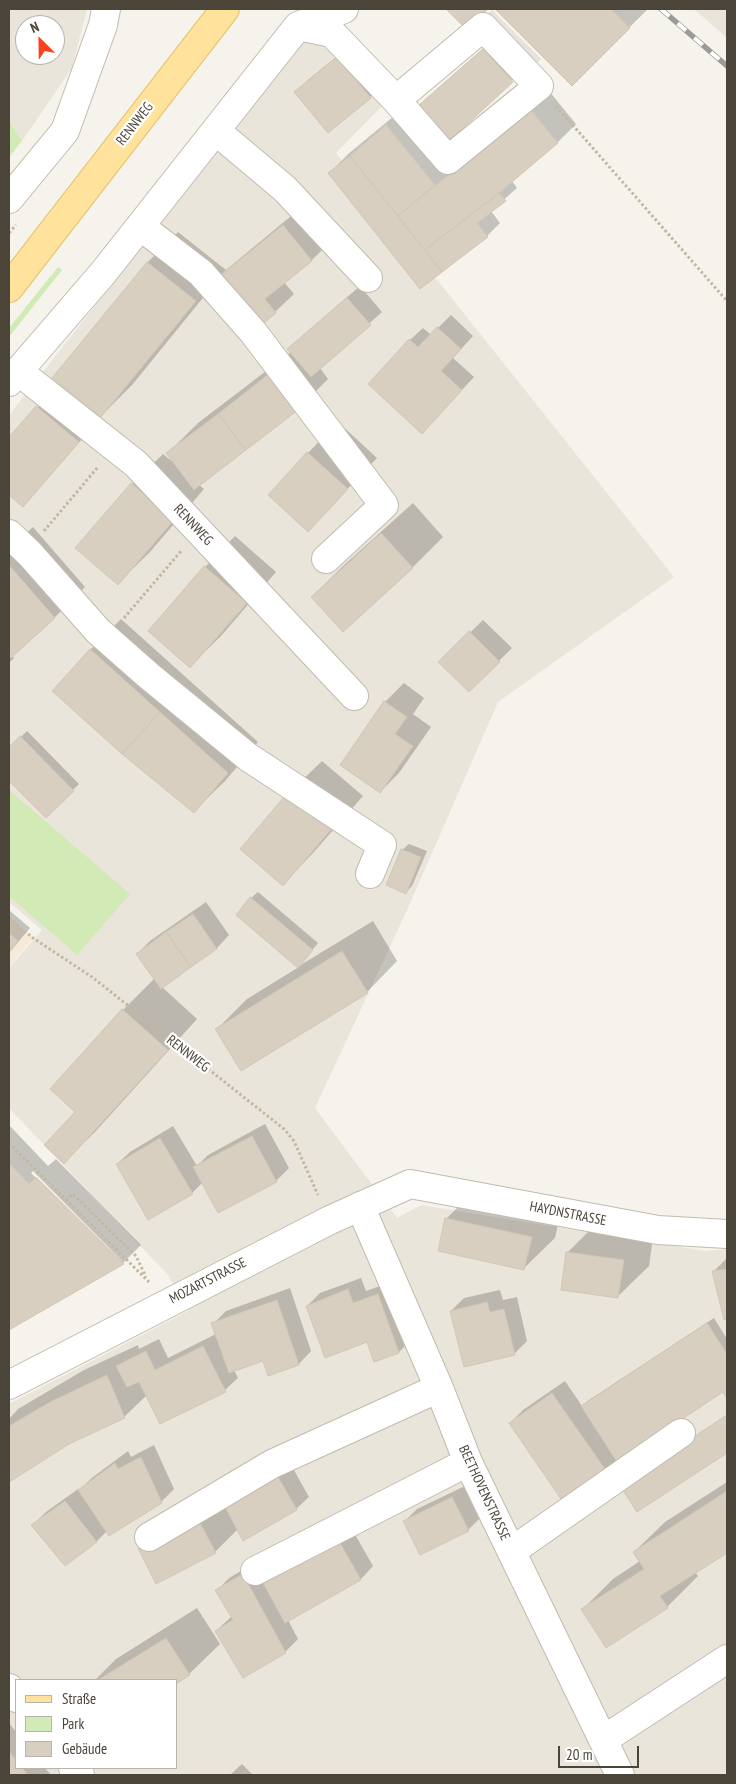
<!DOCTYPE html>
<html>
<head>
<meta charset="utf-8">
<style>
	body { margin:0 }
	#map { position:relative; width:736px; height:1784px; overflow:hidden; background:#f6f3ec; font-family:"PT Sans Narrow",sans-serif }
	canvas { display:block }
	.frame { position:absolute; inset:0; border:10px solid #4b4439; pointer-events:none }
	.legend { position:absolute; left:15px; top:1679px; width:162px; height:90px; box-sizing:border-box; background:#fff; border:1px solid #b7b4b0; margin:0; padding:6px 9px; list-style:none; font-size:15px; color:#4b4439 }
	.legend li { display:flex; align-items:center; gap:10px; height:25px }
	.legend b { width:25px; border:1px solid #b7b4b0 }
	.north { position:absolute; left:15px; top:15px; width:50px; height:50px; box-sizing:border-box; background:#fff; border:1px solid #b7b4b0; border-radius:50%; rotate:337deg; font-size:14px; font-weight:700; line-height:20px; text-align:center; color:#4b4439 }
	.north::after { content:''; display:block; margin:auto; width:18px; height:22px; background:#fc3f1d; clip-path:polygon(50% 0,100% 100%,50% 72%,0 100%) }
	.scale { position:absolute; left:558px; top:1746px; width:81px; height:22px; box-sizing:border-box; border:2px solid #4b4439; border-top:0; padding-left:6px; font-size:15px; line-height:18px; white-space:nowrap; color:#4b4439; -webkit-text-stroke:4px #fff; paint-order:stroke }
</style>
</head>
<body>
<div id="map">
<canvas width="736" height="1784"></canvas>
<div class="frame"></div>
<ul class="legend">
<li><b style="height:6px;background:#ffe39c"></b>Straße</li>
<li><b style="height:14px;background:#d2eab5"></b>Park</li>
<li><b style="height:14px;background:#d8cfc1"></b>Gebäude</li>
</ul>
<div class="north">N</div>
<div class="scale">20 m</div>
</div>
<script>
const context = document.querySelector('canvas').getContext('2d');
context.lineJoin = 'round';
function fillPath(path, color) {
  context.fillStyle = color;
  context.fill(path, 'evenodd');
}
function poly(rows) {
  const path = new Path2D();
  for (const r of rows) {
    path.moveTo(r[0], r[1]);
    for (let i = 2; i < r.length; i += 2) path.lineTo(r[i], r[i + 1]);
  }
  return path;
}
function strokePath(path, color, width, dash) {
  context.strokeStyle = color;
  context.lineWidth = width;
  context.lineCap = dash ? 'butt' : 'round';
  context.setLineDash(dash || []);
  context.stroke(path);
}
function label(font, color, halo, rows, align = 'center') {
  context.font = font + ' "PT Sans Narrow",sans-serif';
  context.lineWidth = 4.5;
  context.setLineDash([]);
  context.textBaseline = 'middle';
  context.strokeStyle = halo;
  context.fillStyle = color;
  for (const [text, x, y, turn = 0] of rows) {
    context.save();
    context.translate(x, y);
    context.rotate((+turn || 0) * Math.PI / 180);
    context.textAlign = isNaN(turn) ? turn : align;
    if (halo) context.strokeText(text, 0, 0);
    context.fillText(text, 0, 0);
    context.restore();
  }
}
fillPath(poly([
	[9,9,87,9,72,68,22,141,9,121],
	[25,25,55,25,55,55,25,55],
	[694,9,727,9,727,38],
	[305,36,327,40,385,103,336,153,674,577,498,702,408,908,315,1108,397,1218,421,1205,706,1251,727,1249,727,1775,9,1775,9,1404,188,1311,168,1275,9,1108,9,968,42,930,9,902,9,415,173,207,262,83],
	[16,1680,176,1680,176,1768,16,1768]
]), '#eae5da');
fillPath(poly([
	[9,918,33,938,9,966]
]), '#f7ead8');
fillPath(poly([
	[9,121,22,141,9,157],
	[58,267,62,270,9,337,9,328],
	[9,790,130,894,77,955,9,896]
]), '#d2eab5');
fillPath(poly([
	[492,10,541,59,531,69,482,20]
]), '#e5e3e0');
fillPath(poly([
	[497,9,648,9,572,84],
	[503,31,531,63,448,140,419,106,438,88],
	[351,45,383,84,370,97,328,131,296,92,309,79],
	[549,91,576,124,558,142,512,181,517,188,491,211,500,223,487,236,421,287,330,173,348,154,405,107,455,167],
	[302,207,330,242,311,261,284,282,294,294,275,312,215,283,132,385,101,416,54,378,148,262,178,232,226,270],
	[360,286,382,312,320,368,328,379,298,409,199,485,204,489,149,553,118,583,132,484,163,454,174,463,168,453,198,423,291,352,289,349,302,336],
	[451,315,473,336,453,358,474,377,435,419,410,340,423,328,431,335],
	[50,394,91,429,23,506,9,493,9,439],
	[338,422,377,458,308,530,308,453],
	[413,503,443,537,413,567,343,630,312,597,343,566],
	[33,527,85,587,55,617,12,655,14,658,9,663,9,549],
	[235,536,276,572,221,636,190,666,205,567],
	[121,619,258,742,225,781,194,811,90,650],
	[483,620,512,648,469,691,440,662],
	[404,683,424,698,413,714,431,727,399,773,380,792,385,702],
	[27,731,79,784,46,817,9,779,9,749],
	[322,761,363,796,313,853,283,884,291,791],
	[409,844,427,851,412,886,406,892,402,850],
	[258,892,318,943,299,966,373,921,397,961,367,992,216,1030,247,999,299,967,251,898],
	[206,902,229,935,217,948,162,987,197,1019,95,1132,64,1162,76,1112,51,1089,123,1010,155,978,137,954,150,941],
	[9,910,30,928,9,953],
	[265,1124,289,1168,276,1181,203,1182,192,1193,117,1164,130,1152,173,1126,197,1166,208,1155],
	[9,1125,48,1166,56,1159,141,1245,123,1263,9,1329],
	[33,1171,121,1260,118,1260,31,1173],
	[477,1188,562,1206,555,1238,524,1268,446,1219],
	[598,1222,654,1230,649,1266,618,1296,567,1253],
	[727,1258,727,1318,725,1318,714,1271],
	[361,1278,366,1291,391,1282,412,1339,399,1352,375,1360,368,1340,307,1306,320,1293],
	[290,1288,311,1351,299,1364,269,1374,264,1359,234,1370,238,1378,225,1390,147,1395,124,1417,69,1443,11,1479,9,1476,9,1419,18,1409,84,1370,138,1345,139,1349,159,1339,168,1358,216,1334,213,1324,226,1311],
	[500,1290,503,1300,517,1297,527,1341,515,1353,451,1311,464,1298],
	[714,1318,727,1339,727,1396,723,1391,618,1460,606,1471,510,1423,523,1410,565,1381,582,1406,589,1400],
	[727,1415,727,1451,637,1510,628,1480],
	[154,1445,174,1489,161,1502,107,1531,97,1541,65,1564,33,1525,46,1512,78,1489,79,1490,93,1477,128,1451,131,1457],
	[290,1463,309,1497,296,1509,238,1529,215,1552,157,1582,139,1548],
	[727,1482,727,1551,695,1572,698,1576,667,1607,606,1646,583,1609,613,1579,640,1561,634,1552,665,1522],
	[465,1486,481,1517,468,1530,404,1522,417,1509],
	[352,1529,373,1566,361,1579,288,1620,298,1639,285,1652,216,1631,232,1616,217,1591,229,1578,256,1562,267,1581,277,1571],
	[197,1608,220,1644,189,1674,176,1680,95,1680,116,1659],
	[9,1723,16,1732,16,1768,45,1768,51,1775,9,1775],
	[242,1764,253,1775,230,1775]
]), '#0003');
const building = poly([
	[446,9,488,9,467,30,446,9],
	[495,9,611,9,630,28,572,86,495,9],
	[483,49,513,82,448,142,418,106,483,49],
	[337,57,371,98,328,133,294,92,337,57],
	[530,109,558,143,499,193,425,250,398,216,530,109],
	[386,125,435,185,398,216,350,156,386,125],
	[350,156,442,272,420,289,328,173,350,156],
	[499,193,506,201,477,223,488,237,442,272,425,250,499,193],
	[283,225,312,261,265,299,276,313,253,332,212,282,283,225],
	[147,262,196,301,101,417,52,378,147,262],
	[347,298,371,325,311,377,287,349,347,298],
	[437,327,461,349,441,371,462,390,422,434,368,384,409,339,418,347,437,327],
	[270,373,298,410,246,450,218,414,270,373],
	[36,406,79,442,23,507,9,495,9,437,36,406],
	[218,414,246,450,194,490,166,453,218,414],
	[307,452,348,489,308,532,268,495,307,452],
	[131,483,174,520,118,585,75,548,131,483],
	[381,533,413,568,343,632,311,597,381,533],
	[9,565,55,618,11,658,9,656,9,565],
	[204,566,247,603,190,668,148,631,204,566],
	[469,631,500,662,469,692,438,662,469,631],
	[90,649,160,712,122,754,52,691,90,649],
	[384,701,407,717,395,734,413,746,380,793,340,765,384,701],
	[160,712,228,773,194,813,122,754,160,712],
	[20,736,74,791,46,818,9,781,9,747,20,736],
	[290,790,333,827,283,886,240,849,290,790],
	[401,849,421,857,406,894,386,885,401,849],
	[250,897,313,950,298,968,236,915,250,897],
	[193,914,217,949,191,967,166,932,193,914],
	[166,932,191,967,161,989,136,954,166,932],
	[9,933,18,941,9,952,9,933],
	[342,951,368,993,241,1071,215,1029,342,951],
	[122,1009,168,1050,64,1164,44,1145,75,1112,50,1089,122,1009],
	[252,1136,277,1182,218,1213,193,1167,252,1136],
	[160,1138,193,1194,148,1220,116,1164,160,1138],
	[9,1163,29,1184,36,1177,124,1264,9,1330,9,1163],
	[445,1218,532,1237,524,1270,438,1251,445,1218],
	[566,1252,624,1260,618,1298,561,1290,566,1252],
	[727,1269,727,1319,724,1320,712,1271,727,1269],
	[348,1289,353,1303,378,1294,399,1353,374,1362,367,1342,325,1358,306,1306,348,1289],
	[277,1300,299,1365,268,1376,263,1361,229,1373,211,1323,277,1300],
	[487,1302,490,1312,504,1309,515,1355,464,1367,450,1311,487,1302],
	[707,1323,727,1354,727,1399,723,1392,617,1462,581,1406,707,1323],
	[203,1346,226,1392,160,1424,139,1382,127,1387,116,1366,146,1351,155,1370,203,1346],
	[107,1375,125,1418,69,1444,11,1481,9,1478,9,1426,52,1401,107,1375],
	[552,1393,607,1472,563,1502,509,1423,552,1393],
	[727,1415,727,1453,637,1512,620,1486,727,1415],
	[141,1457,162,1503,109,1536,78,1490,115,1463,118,1469,141,1457],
	[277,1475,297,1510,243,1541,224,1505,277,1475],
	[727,1491,727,1553,660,1596,668,1608,606,1648,581,1609,644,1569,633,1552,727,1491],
	[452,1497,469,1531,420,1555,403,1521,452,1497],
	[65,1501,97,1542,65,1566,31,1525,65,1501],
	[197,1517,216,1553,156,1584,138,1548,197,1517],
	[339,1541,361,1580,285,1623,263,1583,339,1541],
	[243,1574,286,1653,243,1678,215,1631,233,1620,215,1590,243,1574],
	[166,1638,190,1675,176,1684,176,1680,98,1680,166,1638],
	[9,1751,16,1760,16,1768,22,1768,28,1775,9,1775,9,1751]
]);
fillPath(building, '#d8cfc1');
strokePath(building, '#d3c7b4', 1);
const minor = poly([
	[298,26,332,33,396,100,483,27,539,86,448,160,396,100],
	[216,131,285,189,368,278],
	[9,199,65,131,103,25,106,9],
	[140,226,201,273,253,332,384,505,326,559],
	[18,371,136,464,354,696],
	[9,382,103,273,298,26,344,9],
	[9,534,30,554,98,631,149,676,248,757,382,845,370,874],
	[360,1206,439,1388,468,1462,620,1775],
	[9,1385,330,1220,410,1184,658,1230,727,1234],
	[149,1537,272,1464,439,1388],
	[512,1551,681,1433],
	[255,1571,468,1462],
	[9,1688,16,1698],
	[603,1740,727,1659],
	[73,1768,80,1775]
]);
const major = poly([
	[9,288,225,9]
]);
strokePath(minor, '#c2bbae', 30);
strokePath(major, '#e6c16a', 30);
strokePath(poly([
	[556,106,727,301],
	[9,233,16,225],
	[44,531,98,467],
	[124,618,182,550],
	[9,918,33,938,92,977,284,1129,294,1141,318,1195],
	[9,1143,149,1282],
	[66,1200,73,1194,136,1256,146,1277]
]), '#c4b79f', 3, [2.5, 2.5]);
strokePath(minor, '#fff', 28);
strokePath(major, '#ffe39c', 28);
const rail = poly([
	[661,9,727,66]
]);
strokePath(rail, '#9a9a9a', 5.5);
strokePath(rail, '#fff', 4, [11]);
label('14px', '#4b4439', '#fff', [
	["RENNWEG",135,124,-52],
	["RENNWEG",193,525,47],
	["RENNWEG",188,1054,38],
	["HAYDNSTRASSE",568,1214,11],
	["MOZARTSTRASSE",208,1281,-27],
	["BEETHOVENSTRASSE",484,1493,65]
]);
</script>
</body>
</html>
